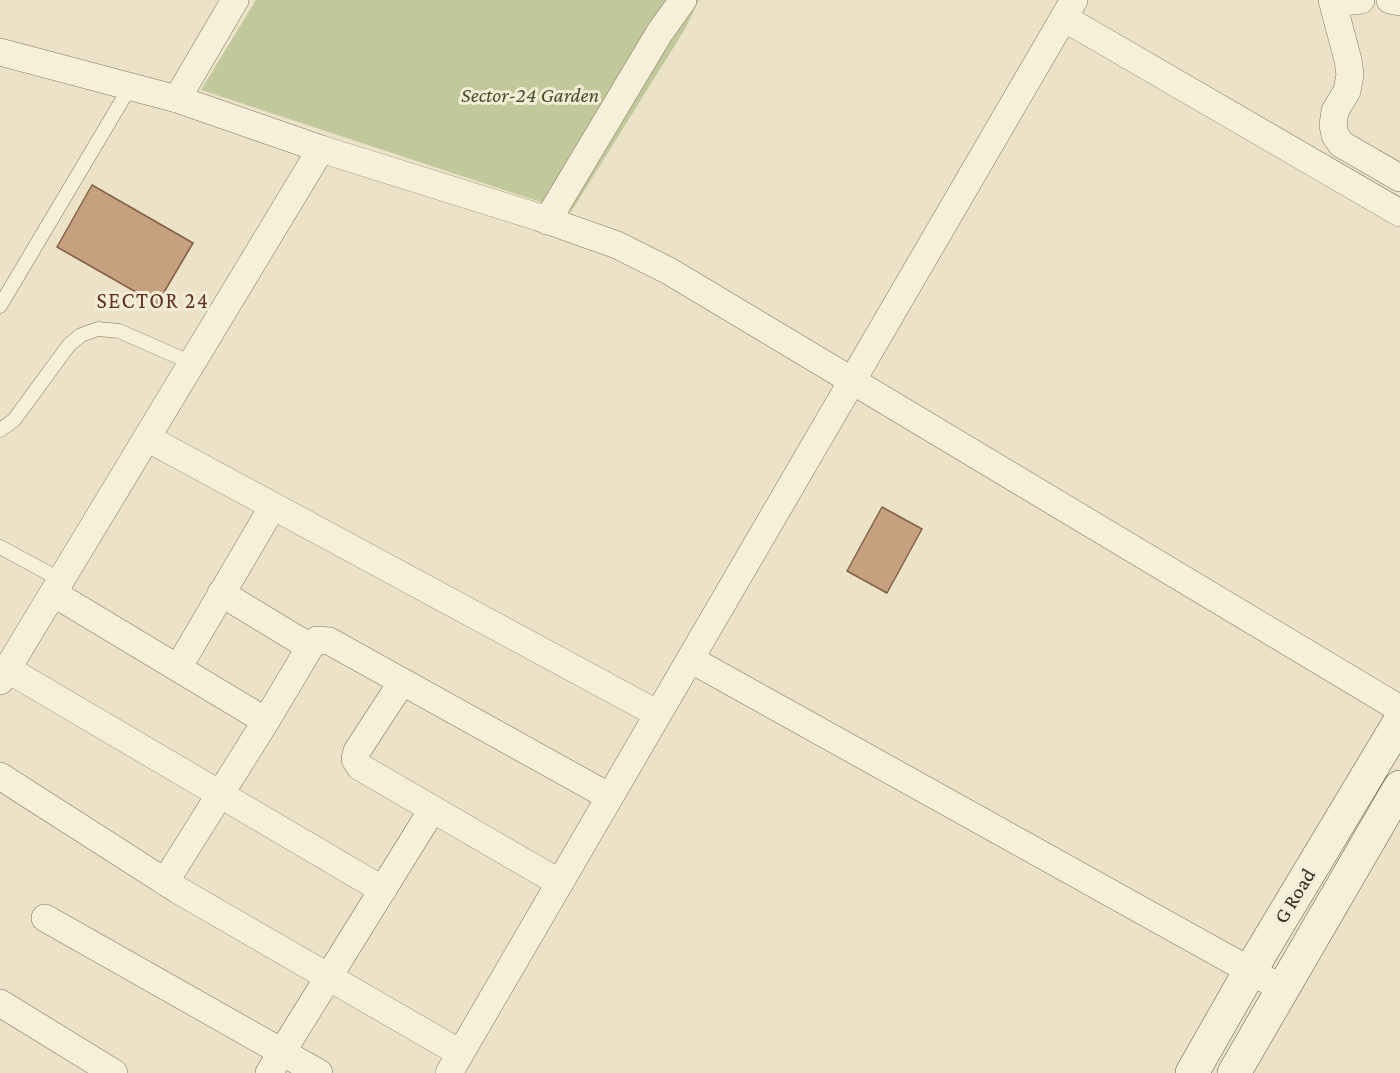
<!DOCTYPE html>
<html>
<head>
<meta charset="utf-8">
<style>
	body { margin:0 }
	canvas { display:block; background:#ebe2c7 }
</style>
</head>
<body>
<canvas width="1400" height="1073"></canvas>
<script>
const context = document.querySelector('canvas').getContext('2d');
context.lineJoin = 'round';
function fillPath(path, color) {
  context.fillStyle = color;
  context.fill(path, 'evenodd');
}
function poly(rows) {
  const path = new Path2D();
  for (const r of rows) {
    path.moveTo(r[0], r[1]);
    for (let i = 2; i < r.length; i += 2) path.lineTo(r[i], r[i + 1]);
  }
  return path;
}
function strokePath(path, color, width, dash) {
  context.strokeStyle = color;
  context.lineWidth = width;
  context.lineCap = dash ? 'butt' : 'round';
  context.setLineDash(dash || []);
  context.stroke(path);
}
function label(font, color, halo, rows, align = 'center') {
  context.font = font + ' "Crimson Pro",serif';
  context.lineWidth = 6;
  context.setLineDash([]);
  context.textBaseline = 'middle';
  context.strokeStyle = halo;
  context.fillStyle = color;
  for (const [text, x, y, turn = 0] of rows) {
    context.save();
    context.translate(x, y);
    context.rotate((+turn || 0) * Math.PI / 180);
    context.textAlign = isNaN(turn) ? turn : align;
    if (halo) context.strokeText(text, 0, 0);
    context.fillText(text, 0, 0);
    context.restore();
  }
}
fillPath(poly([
	[256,0,699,0,685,29,571,212,201,90]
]), '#c0c89c');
const building = poly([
	[92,185,193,243,157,304,57,247,92,185],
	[882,507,922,529,887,593,847,571,882,507]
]);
fillPath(building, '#c6a180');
strokePath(building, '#826146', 1.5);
const lane = poly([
	[0,306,130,87],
	[0,430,14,420,69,345,81,335,98,329,119,331,192,363],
	[0,547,61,580]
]);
const street = poly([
	[1332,0,1348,60,1350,75,1347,91,1335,111,1333,125,1335,135,1341,144,1400,178],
	[1390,0,1400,2],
	[1333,3,1361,0],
	[1064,18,1400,213],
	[0,52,177,99,321,149,538,217,617,245,669,271,1400,709],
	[177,99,235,0],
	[547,221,660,32,683,0],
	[147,438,658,714],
	[53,593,266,721,310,647,317,640,329,641,610,797],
	[221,593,310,647],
	[690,659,1283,989],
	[178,668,273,506],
	[7,669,383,890],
	[0,681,321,149],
	[402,682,357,751,355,759,360,767,560,883],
	[0,776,178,890,460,1053],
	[165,882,266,721],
	[45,918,319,1073],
	[0,1003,114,1073],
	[269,1073,432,810],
	[449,1073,1074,0]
]);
const secondary = poly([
	[1192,1073,1250,971,1400,721],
	[1234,1073,1400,787]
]);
strokePath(lane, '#85755e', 15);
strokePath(street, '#85755e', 28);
strokePath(secondary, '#675641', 34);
strokePath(lane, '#f6efda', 14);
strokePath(street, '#f6efda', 27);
strokePath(secondary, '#f6efda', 33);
label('italic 21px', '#455129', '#f3ecd6', [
	["Sector-24 Garden",530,96]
]);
label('21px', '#372c20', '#f3ecd6', [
	["G Road",1295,896,-59]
]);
context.letterSpacing = '1.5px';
label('22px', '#603323', '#f3ecd6', [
	["SECTOR 24",153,301]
]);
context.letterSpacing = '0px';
</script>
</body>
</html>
